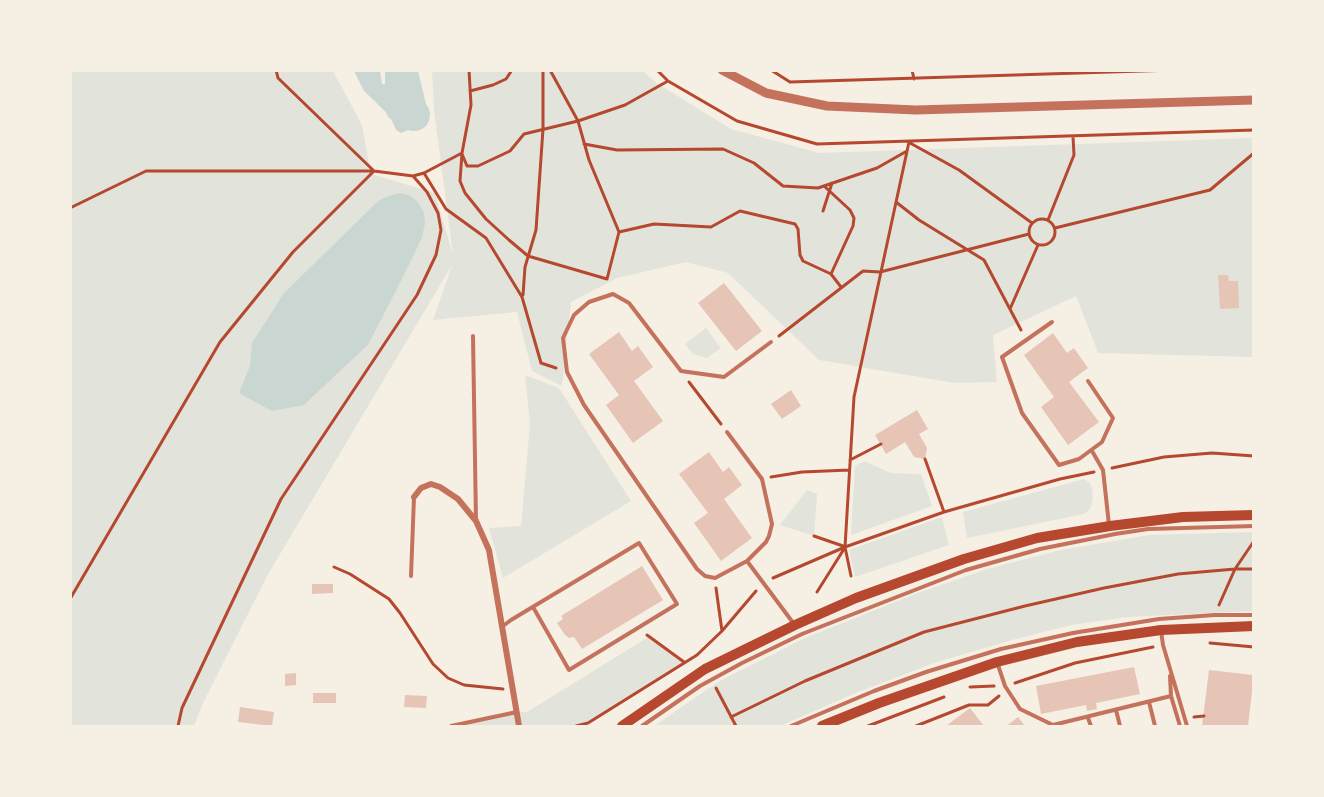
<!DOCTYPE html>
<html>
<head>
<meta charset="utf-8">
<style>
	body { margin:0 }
	#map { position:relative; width:1324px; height:797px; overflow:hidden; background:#f6efe4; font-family:Commissioner,sans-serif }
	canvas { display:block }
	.frame { position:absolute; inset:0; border:72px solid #f6efe4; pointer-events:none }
</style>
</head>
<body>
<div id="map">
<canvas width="1324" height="797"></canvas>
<div class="frame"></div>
</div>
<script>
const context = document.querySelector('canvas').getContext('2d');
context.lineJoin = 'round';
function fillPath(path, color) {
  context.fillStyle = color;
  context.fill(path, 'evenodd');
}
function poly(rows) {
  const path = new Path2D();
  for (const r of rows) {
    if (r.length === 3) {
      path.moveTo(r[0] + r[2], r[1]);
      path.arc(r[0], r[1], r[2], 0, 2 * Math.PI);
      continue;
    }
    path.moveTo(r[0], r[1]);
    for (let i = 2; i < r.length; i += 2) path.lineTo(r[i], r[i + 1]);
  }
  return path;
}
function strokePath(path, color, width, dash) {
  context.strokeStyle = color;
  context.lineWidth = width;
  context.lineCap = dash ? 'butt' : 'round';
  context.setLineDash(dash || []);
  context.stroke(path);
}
fillPath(poly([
	[70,71,333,71,362,125,371,174,435,193,453,255,434,110,432,71,643,71,655,82,731,129,819,153,1253,138,1253,357,1098,353,1076,296,993,335,997,382,955,383,819,360,728,273,686,262,617,278,571,302,562,386,532,371,517,312,433,320,452,265,267,576,203,703,194,726,71,726],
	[391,195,422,238,368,345,304,405,239,393,284,293,379,200],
	[706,328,721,348,707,358,693,354,685,344],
	[525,375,559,388,631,501,503,578,489,528,521,526,530,424],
	[864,461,891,473,921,474,932,506,851,535,855,466],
	[1084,479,1090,483,1092,489,1093,500,1090,509,1084,514,967,538,963,512],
	[807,490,817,494,814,536,780,525],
	[942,517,949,545,855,577,849,550],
	[1253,532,1253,611,1128,617,1071,625,1012,640,937,662,853,694,780,726,654,726,718,682,805,638,915,594,987,569,1061,550,1149,535],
	[650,636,684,662,588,723,576,726,451,726,517,712,527,712]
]), '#e2e4dc');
fillPath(poly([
	[354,71,380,71,382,84,395,85,405,79,404,71,418,71,426,104,414,115,413,123,408,130,401,133,396,130,390,116,364,91],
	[400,193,409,195,418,202,424,213,425,223,422,238,402,279,368,345,304,405,272,411,239,393,250,366,252,343,284,293,379,200,391,195]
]), '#c9d6d2');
strokePath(poly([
	[401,70,401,107,414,115]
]), '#c9d6d2', 32);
fillPath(poly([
	[1218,275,1228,275,1229,281,1238,281,1239,308,1220,309],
	[724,283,762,331,736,351,698,303],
	[619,332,632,351,638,346,653,367,634,381,663,421,633,443,606,405,619,395,589,354],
	[1053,333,1067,353,1074,348,1088,368,1069,382,1099,422,1068,445,1041,407,1054,397,1024,355],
	[791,390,801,406,782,419,771,404],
	[917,410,928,429,919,434,927,448,925,459,914,457,905,442,886,454,875,435],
	[709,452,723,472,729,467,742,485,724,499,752,538,721,561,694,523,708,513,679,474],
	[642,566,663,600,582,649,574,637,569,638,565,635,557,623,563,619,561,616],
	[312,584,333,584,333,593,312,594],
	[1134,667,1140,694,1096,703,1097,709,1087,711,1086,705,1041,714,1036,686],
	[1209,670,1254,675,1248,726,1202,726],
	[296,673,296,685,285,686,285,674],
	[313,693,336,693,336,703,313,703],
	[405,695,427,696,426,708,404,707],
	[240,707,274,712,272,726,238,722],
	[970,708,984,726,946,726],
	[1018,717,1025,726,1005,726,1009,724]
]), '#e6c5b7');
strokePath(poly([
	[657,70,668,81,737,121,817,144,1254,130],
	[771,70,790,82,1175,70],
	[912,70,914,79],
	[470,91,493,85,506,79,512,70],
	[910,143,959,170,1032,223],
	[584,144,617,150,723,149,754,163,783,186,818,188,877,168,907,151],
	[462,153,460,181,465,193,486,219,509,240,528,256,607,279,619,232,589,160,578,121,550,70],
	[462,154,467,166,478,166,510,151,524,134,578,121,625,105,668,81],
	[424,173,446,209,486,238,522,297,541,363,556,368],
	[824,186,850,210,854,218,853,226,831,274,841,287],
	[896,202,919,220,984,260,1021,330],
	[70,208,146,171,374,171,413,176,424,173,462,153,471,105,469,70],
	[823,211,832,183],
	[1042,232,13],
	[1048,220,1074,155,1073,137],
	[1055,228,1210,190,1254,153],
	[619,232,654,224,711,227,740,211,795,224,798,229,800,255,803,261,831,274],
	[523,295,525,267,536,230,543,129,543,70],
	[1010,309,1038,245],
	[779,336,863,271,880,272,1029,234],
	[689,382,721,424],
	[925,459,944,512],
	[850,460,881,444],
	[1112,468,1164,457,1212,453,1254,456],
	[771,477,802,472,849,470],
	[814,536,843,546],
	[334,567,350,574,389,599,400,613,433,664,448,678,464,685,503,689],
	[851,576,845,547,854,397,909,142],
	[773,578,845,547,944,512,1060,479,1094,472],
	[716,588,722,631],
	[817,592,844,549],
	[70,599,220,342,293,252,374,171,278,78,276,70],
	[1219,605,1235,569,1254,541],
	[647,635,684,662],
	[1210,643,1254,647],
	[1015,683,1075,663,1153,647],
	[970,687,994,686],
	[716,688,736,726],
	[731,717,805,681,924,632,1025,606,1104,588,1178,574,1235,569,1254,569],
	[1194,717,1204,716],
	[178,726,182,708,281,499,417,295,436,255,441,230,438,213,427,192,413,176],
	[576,726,588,723,697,655,722,631,756,591],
	[868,726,944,697],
	[916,726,969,705,988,705,999,696]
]), '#b5482f', 3);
strokePath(poly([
	[1052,322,1002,357,1022,413,1059,465,1079,459,1102,442,1113,418,1088,381],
	[473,336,476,521],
	[771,342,724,377,681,371,629,303,613,294,589,302,574,315,563,338,567,372,584,405,697,569,705,576,715,578,747,561,794,624],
	[727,432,762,479,772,524,769,536,766,542,747,561],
	[1092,451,1103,470,1109,525],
	[411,576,414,497],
	[503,626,511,620,639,543,677,604,569,670,533,607],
	[1161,631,1163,645,1187,726],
	[997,662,1005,686,1020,709,1053,725],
	[1170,676,1171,696,1180,726],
	[1149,702,1155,726],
	[1116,710,1120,726],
	[1088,718,1091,726],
	[1053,725,1171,696],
	[451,726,517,712],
	[642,726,700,686,742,663,802,634,966,570,1040,549,1115,534,1148,529,1254,526],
	[791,726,874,691,926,672,1001,649,1073,633,1159,619,1215,615,1254,615]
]), '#c5725c', 4);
strokePath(poly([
	[414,497,421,488,431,484,440,487,458,499,476,521,489,550,519,726]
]), '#c5725c', 6);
strokePath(poly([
	[722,70,766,93,827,106,916,110,1254,100]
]), '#c5725c', 9);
strokePath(poly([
	[622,726,705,669,795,625,856,598,964,559,1037,538,1110,526,1183,517,1254,515],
	[822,726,879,703,997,662,1077,642,1161,630,1254,626]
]), '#b5482f', 10);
</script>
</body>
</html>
